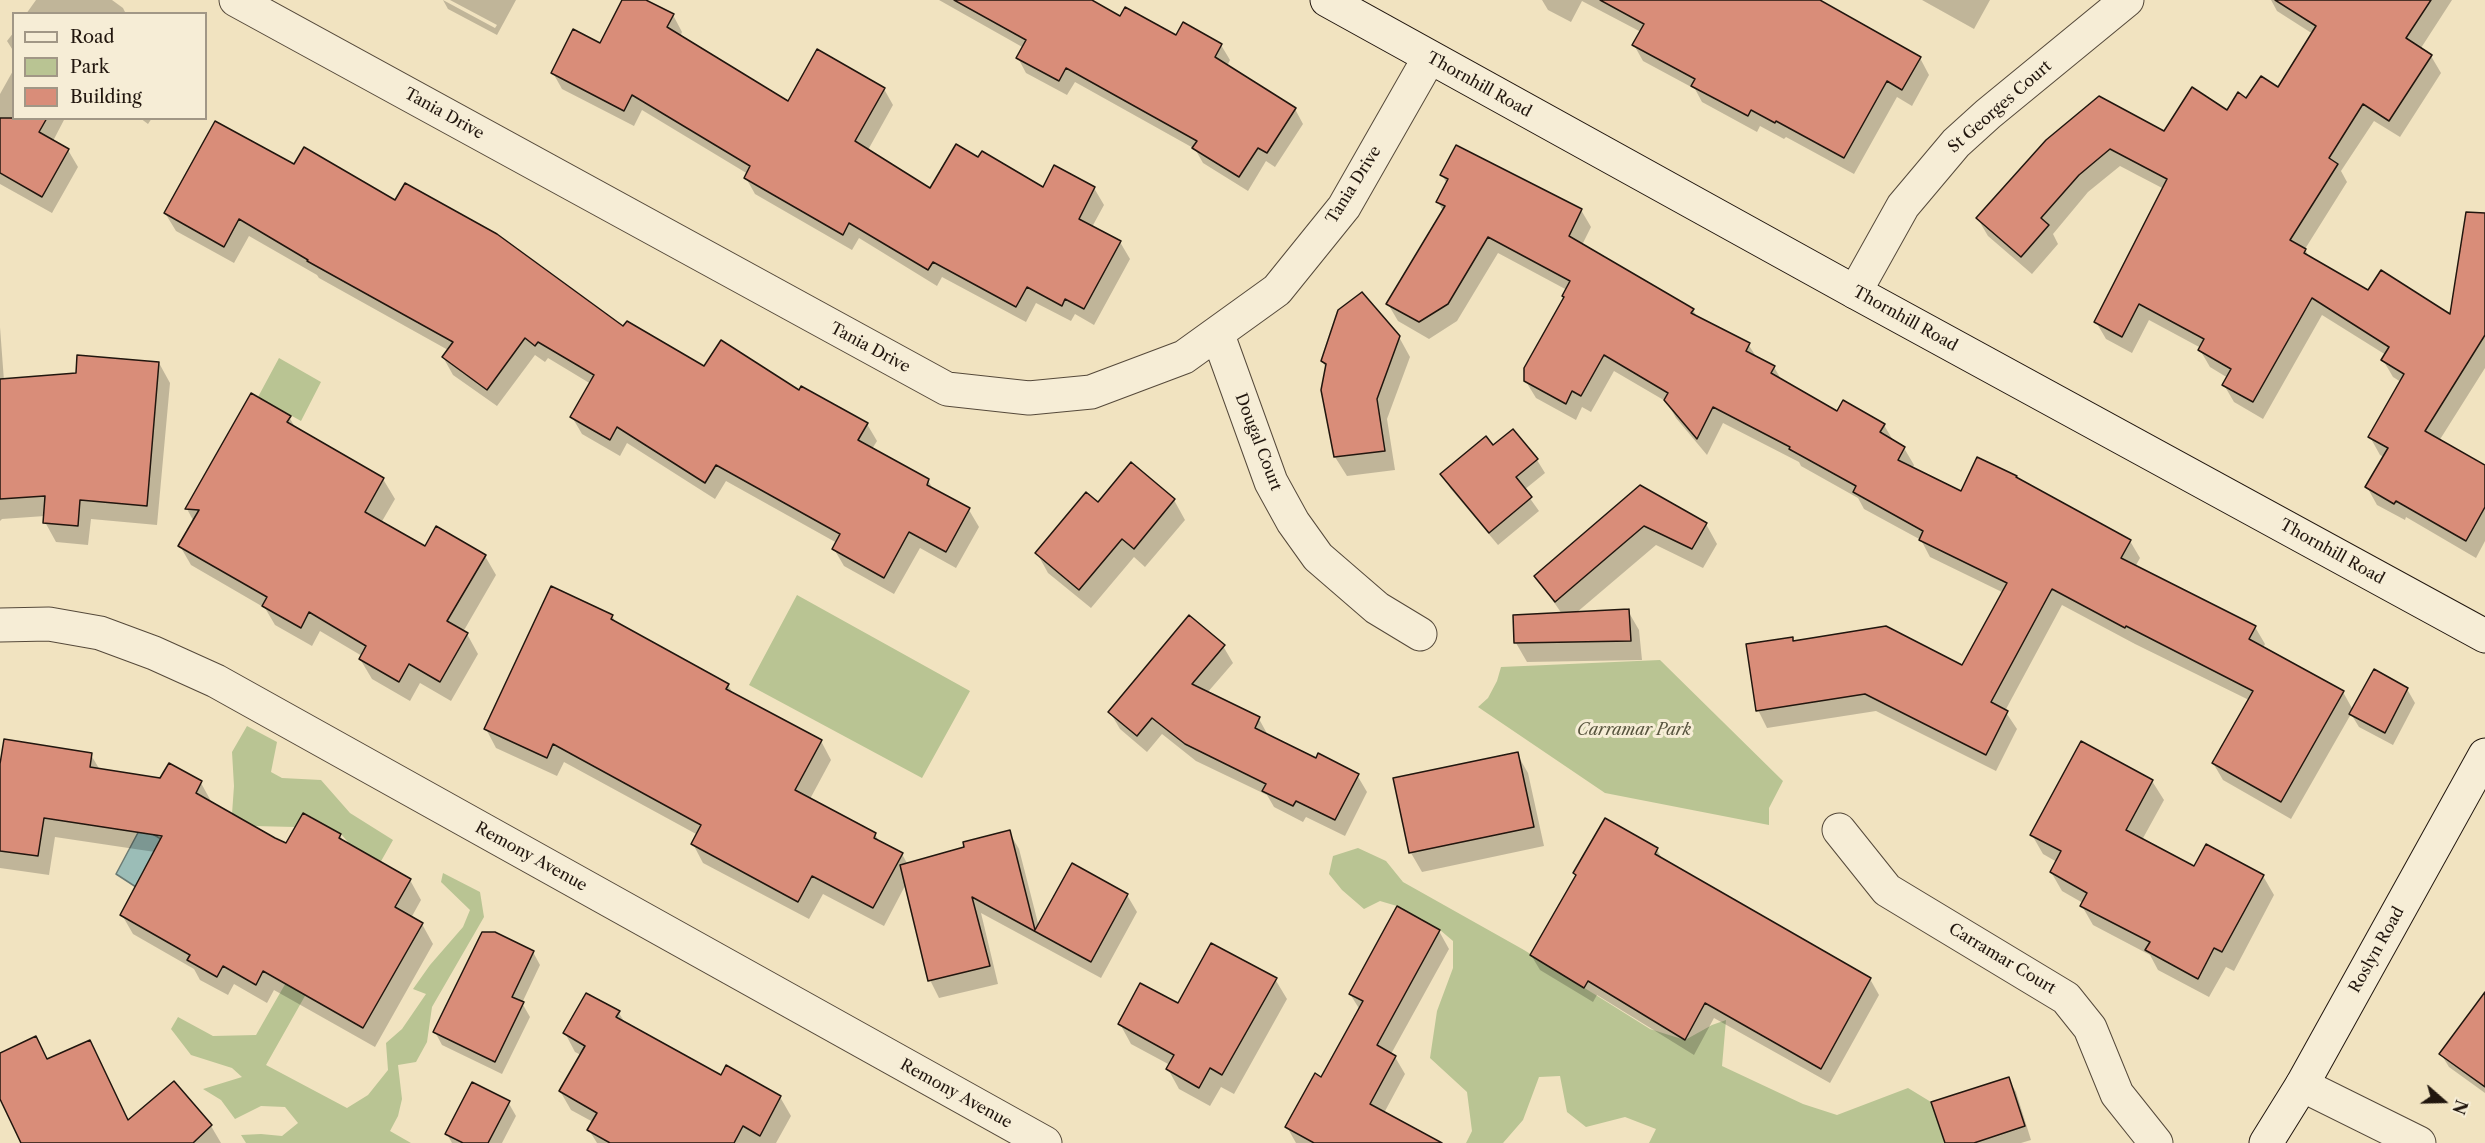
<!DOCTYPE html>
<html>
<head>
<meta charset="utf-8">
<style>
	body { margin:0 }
	#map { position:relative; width:2485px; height:1143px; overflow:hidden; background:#f1e3c0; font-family:"Libre Caslon Text",serif }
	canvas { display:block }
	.legend { position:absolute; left:12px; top:12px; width:195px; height:108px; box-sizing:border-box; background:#f6edd6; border:2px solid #a19786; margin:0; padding:8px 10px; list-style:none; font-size:18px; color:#21160e }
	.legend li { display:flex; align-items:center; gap:12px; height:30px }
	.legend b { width:30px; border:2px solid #a19786 }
	.north { position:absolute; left:2413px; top:1071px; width:60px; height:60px; -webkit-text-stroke:4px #f6edd6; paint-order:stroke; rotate:110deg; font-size:16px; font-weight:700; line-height:24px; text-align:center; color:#21160e }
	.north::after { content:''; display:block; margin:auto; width:21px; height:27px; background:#21160e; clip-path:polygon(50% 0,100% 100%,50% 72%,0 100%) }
</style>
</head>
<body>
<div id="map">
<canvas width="2485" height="1143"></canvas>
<ul class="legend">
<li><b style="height:8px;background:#f6edd6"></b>Road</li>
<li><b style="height:16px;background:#b9c493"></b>Park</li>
<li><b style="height:16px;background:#d98d79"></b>Building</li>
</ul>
<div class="north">N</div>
</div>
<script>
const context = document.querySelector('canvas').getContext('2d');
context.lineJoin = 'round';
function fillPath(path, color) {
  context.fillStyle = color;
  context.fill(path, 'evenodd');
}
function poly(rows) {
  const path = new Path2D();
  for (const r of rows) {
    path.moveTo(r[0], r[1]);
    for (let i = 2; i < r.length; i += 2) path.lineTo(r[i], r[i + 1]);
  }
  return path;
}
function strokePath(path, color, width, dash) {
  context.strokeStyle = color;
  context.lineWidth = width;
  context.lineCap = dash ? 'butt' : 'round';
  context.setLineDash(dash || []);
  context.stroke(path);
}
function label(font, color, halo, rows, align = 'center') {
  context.font = font + ' "Libre Caslon Text",serif';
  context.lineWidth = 6;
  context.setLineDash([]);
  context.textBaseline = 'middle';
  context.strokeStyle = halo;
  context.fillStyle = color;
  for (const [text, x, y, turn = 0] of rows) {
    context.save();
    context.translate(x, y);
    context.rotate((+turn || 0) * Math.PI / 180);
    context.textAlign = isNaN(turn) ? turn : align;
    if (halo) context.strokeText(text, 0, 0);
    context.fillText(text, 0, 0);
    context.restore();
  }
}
fillPath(poly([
	[279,358,321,382,301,421,258,397],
	[797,595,970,691,922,778,749,685],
	[1660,660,1783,781,1769,808,1769,825,1605,793,1478,707,1488,698,1497,681,1501,667],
	[247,726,277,742,271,772,282,778,321,780,350,813,393,840,266,1065,347,1108,368,1095,388,1070,386,1043,402,1029,426,994,413,989,430,965,463,927,470,910,441,882,443,873,480,892,484,917,432,1007,427,1042,416,1062,398,1065,402,1099,398,1116,390,1131,411,1143,246,1143,241,1135,261,1134,282,1136,298,1123,285,1107,261,1106,235,1119,221,1100,203,1089,242,1077,232,1068,191,1055,171,1029,178,1017,213,1036,256,1035,304,951,354,849,341,834,304,813,295,827,253,826,232,814,234,786,232,752],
	[1358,848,1386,861,1403,882,1524,950,1650,1029,1685,1040,1712,1025,1726,1020,1722,1066,1803,1104,1837,1115,1908,1088,1931,1102,1945,1143,1649,1143,1656,1129,1625,1117,1586,1127,1567,1112,1560,1076,1539,1077,1523,1120,1503,1143,1466,1143,1472,1131,1467,1092,1430,1058,1437,1011,1453,968,1453,941,1440,930,1397,906,1380,901,1364,909,1342,890,1329,874,1333,856]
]), '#b9c493');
const water = poly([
	[141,827,166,842,136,887,116,874,141,827]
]);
fillPath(water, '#9bbdb7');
strokePath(water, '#6a7a73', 1.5);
fillPath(poly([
	[36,0,112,0,123,8,126,14,26,14],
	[443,0,495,28,497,25,450,0,516,0,497,35,448,9],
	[624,0,643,0,673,15,682,32,680,37,788,103,884,89,893,105,868,150,930,190,979,159,1044,189,1055,167,1094,188,1104,205,1092,227,1120,242,1130,259,1094,325,1075,314,1071,321,1036,303,1026,322,942,277,937,286,859,238,852,250,755,194,746,178,748,174,642,110,634,126,562,89,553,73,601,45],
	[939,0,1089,0,1121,18,1177,37,1221,45,1230,60,1227,66,1295,109,1303,124,1275,167,1266,161,1248,191,1203,163,1195,149,1075,82,1067,95,1026,73,1018,58,1024,48],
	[1542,0,1817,0,1920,58,1929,75,1912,106,1897,97,1854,174,1786,137,1784,139,1760,126,1757,132,1702,102,1695,89,1643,61,1634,45,1641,32,1582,1,1571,22,1548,10],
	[1922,0,1990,0,1974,29],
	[2271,0,2452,0,2421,48,2431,56,2441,73,2400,137,2374,121,2341,171,2347,182,2305,249,2310,259,2369,292,2451,316,2485,240,2485,368,2439,441,2485,466,2485,541,2476,558,2406,517,2405,520,2377,505,2367,487,2384,457,2380,455,2370,437,2401,382,2393,377,2383,360,2386,355,2322,315,2263,419,2234,402,2224,385,2228,378,2210,367,2200,350,2201,348,2149,320,2132,353,2106,339,2096,322,2164,189,2120,166,2088,192,2053,234,2058,244,2032,274,1988,236,1978,219,2047,141,2164,133,2227,112,2247,100,2278,89,2313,34,2277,11],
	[14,32,14,52,7,41],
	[14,69,14,118,65,118,53,141,68,150,78,167,52,213,0,184,0,94],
	[140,118,152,118,148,124],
	[295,166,396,202,624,328,705,368,800,392,867,424,877,441,872,449,928,480,934,491,969,510,979,527,956,568,920,548,894,594,844,566,834,549,837,543,726,481,715,499,627,443,620,456,582,434,572,417,591,384,548,358,545,362,535,355,497,406,453,375,443,357,448,350,319,278,317,275,249,236,234,263,176,231,165,213],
	[1442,175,1581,210,1591,227,1582,245,1693,310,1698,318,1748,344,1757,358,1774,367,1782,381,1837,413,1884,425,1894,442,1904,448,1914,465,1912,469,1961,493,2130,541,2140,558,2135,567,2255,627,2265,644,2263,648,2343,692,2353,710,2374,671,2407,689,2415,703,2393,745,2359,727,2351,714,2291,819,2223,780,2213,763,2249,700,2135,644,2062,605,2005,711,2017,729,1996,771,1876,711,1767,728,1758,710,1792,639,1794,642,1963,667,2004,593,1930,557,1921,540,1864,509,1858,498,1801,466,1799,462,1723,423,1707,455,1676,418,1667,402,1614,371,1591,412,1582,407,1576,420,1536,398,1525,380,1565,299,1567,290,1498,253,1457,321,1429,339,1398,321,1388,304,1443,211,1438,202,1447,184],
	[0,327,4,381,159,363,170,383,157,525,91,519,88,545,56,542,45,522,45,516,2,519,0,521],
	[1399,337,1410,357,1387,419,1395,470,1347,476,1335,457,1327,369,1322,361],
	[289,417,296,429,383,479,395,499,381,523,425,548,485,556,496,575,463,632,467,634,478,654,451,701,420,683,410,701,372,679,360,659,362,656,320,631,312,646,275,625,265,608,191,565,180,546,194,522,187,509],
	[1493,447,1537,460,1545,473,1524,490,1539,511,1498,545,1450,488,1442,474],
	[1131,465,1174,500,1185,520,1145,567,1134,557,1091,608,1048,573,1037,553,1098,504],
	[1640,487,1706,524,1717,544,1703,568,1656,545,1576,613,1628,611,1639,630,1642,660,1527,662,1516,643,1562,614,1536,576],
	[612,616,617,624,728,685,734,695,821,741,831,760,810,799,875,834,880,843,902,854,908,865,966,848,1009,832,1019,849,1039,927,1127,895,1137,912,1101,978,981,913,998,984,939,998,930,980,906,884,884,926,823,894,809,919,703,863,693,844,698,835,564,762,557,776,496,748,486,729],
	[1223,646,1233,663,1207,693,1259,719,1269,737,1317,760,1357,775,1367,792,1345,836,1306,817,1303,822,1274,807,1267,795,1196,761,1162,734,1147,752,1120,729,1110,712],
	[1517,754,1528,773,1544,846,1422,872,1411,853,1395,779],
	[91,755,100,770,161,780,201,783,212,803,287,845,340,835,344,843,410,880,421,900,411,918,422,924,433,944,375,1047,274,990,267,1003,234,984,228,995,200,980,194,969,133,934,122,915,155,852,55,837,49,875,0,868,0,773],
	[2152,781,2164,800,2142,840,2195,868,2263,876,2274,895,2234,971,2226,967,2209,997,2158,970,2150,955,2093,925,2082,906,2083,903,2062,891,2051,872,2057,862,2043,854,2032,835],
	[1657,850,1663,860,1870,979,1879,995,1830,1083,1714,1018,1694,1055,1597,995,1593,1002,1540,970,1531,955,1576,877,1574,873],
	[1439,931,1449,949,1391,1054,1395,1057,1405,1074,1384,1113,1426,1143,1296,1143,1287,1127,1322,1079,1360,1010,1350,994],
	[533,952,540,965,522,1003,530,1017,502,1074,442,1045,435,1032],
	[1275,979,1287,999,1234,1094,1221,1087,1210,1106,1179,1089,1168,1069,1170,1065,1131,1044,1120,1024,1178,1005],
	[619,1013,625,1023,721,1077,727,1067,780,1097,791,1116,776,1143,597,1143,589,1130,593,1122,571,1110,560,1091,581,1055,575,1052,565,1033],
	[2485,1013,2485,1093,2449,1067,2441,1054],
	[35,1038,48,1061,89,1042,129,1121,174,1083,211,1126,221,1143,23,1143,0,1095,0,1055],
	[2008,1078,2016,1092,2031,1140,2021,1143,1946,1143],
	[508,1102,516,1116,502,1143,452,1143,447,1134]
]), '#0003');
const building = poly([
	[622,0,646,0,674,14,667,27,788,101,817,49,885,88,855,141,930,188,956,144,978,157,982,151,1043,187,1054,165,1095,187,1079,219,1121,241,1084,309,1065,299,1062,306,1027,287,1016,307,933,262,928,270,849,223,843,235,744,178,750,166,632,95,624,111,551,73,573,29,600,43,622,0],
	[954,0,1092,0,1120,16,1125,7,1176,35,1183,22,1222,44,1215,57,1296,108,1267,153,1258,148,1239,177,1192,148,1197,141,1066,68,1059,81,1016,58,1026,40,954,0],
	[1600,0,1820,0,1921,57,1902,90,1887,81,1844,158,1776,121,1775,123,1751,110,1748,116,1691,86,1695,79,1632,45,1644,24,1600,0],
	[2275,0,2431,0,2406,38,2432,55,2389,121,2363,104,2329,158,2338,164,2290,240,2306,249,2304,253,2368,290,2381,270,2450,314,2466,212,2485,213,2485,335,2425,431,2485,465,2485,507,2466,541,2396,501,2394,504,2365,487,2388,448,2368,437,2404,374,2381,360,2389,347,2312,298,2253,402,2222,385,2231,369,2198,350,2204,339,2139,304,2122,337,2094,322,2167,179,2110,149,2079,175,2041,218,2049,225,2021,257,1976,218,2046,140,2099,96,2164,131,2192,87,2227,110,2238,92,2246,98,2261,76,2278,87,2316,26,2275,0],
	[0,118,47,118,39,132,69,149,42,197,0,173,0,118],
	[215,121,294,164,304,147,395,200,405,183,497,234,623,326,627,321,704,366,721,340,799,390,801,386,868,423,858,440,929,479,927,485,970,508,946,552,909,532,884,578,832,549,840,534,716,465,705,483,617,427,610,440,570,417,594,375,538,342,535,346,525,338,487,390,442,357,453,342,307,261,308,260,239,219,224,247,164,213,215,121],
	[1456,145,1582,209,1569,236,1694,309,1691,313,1750,343,1746,351,1775,366,1771,373,1837,411,1843,400,1885,424,1880,432,1905,447,1898,460,1961,491,1977,457,2017,476,2016,477,2131,540,2121,558,2256,626,2249,639,2344,691,2281,802,2212,763,2253,691,2126,626,2125,628,2052,589,1991,702,2008,711,1986,755,1865,694,1756,711,1746,644,1793,637,1793,641,1886,626,1962,665,2007,583,1919,540,1923,531,1853,492,1856,486,1789,449,1790,447,1713,407,1697,439,1664,400,1668,393,1604,355,1581,396,1572,391,1566,404,1524,381,1524,368,1564,297,1562,296,1570,281,1488,237,1448,304,1419,322,1386,304,1445,206,1436,202,1448,179,1440,175,1456,145],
	[1362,292,1400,336,1377,399,1385,451,1334,457,1321,390,1326,364,1321,361,1338,310,1362,292],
	[77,355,159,362,147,506,80,500,78,526,43,523,45,496,0,499,0,379,76,373,77,355],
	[251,393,291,416,287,422,384,478,365,512,425,546,436,526,486,555,447,621,468,633,440,682,409,664,399,682,359,659,366,646,309,612,301,628,262,606,267,597,178,546,199,510,185,509,251,393],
	[1513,429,1538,459,1516,477,1532,497,1489,533,1440,474,1486,436,1493,445,1513,429],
	[1131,462,1175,499,1134,549,1122,539,1079,590,1035,553,1086,492,1098,502,1131,462],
	[1640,485,1707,523,1692,549,1644,526,1555,602,1534,576,1640,485],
	[551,586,613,615,611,619,729,684,726,689,822,740,795,790,876,833,874,838,903,853,873,908,812,876,798,902,691,844,701,825,553,744,547,758,484,729,551,586],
	[1629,609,1631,641,1514,643,1513,615,1629,609],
	[1189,615,1225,645,1192,684,1260,717,1255,728,1316,758,1318,753,1359,774,1335,820,1296,801,1293,806,1262,791,1266,784,1185,744,1152,718,1137,736,1108,712,1189,615],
	[2374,669,2408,688,2385,733,2349,714,2374,669],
	[4,739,92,753,90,767,160,778,169,763,202,781,196,793,275,838,286,843,303,813,341,834,339,838,411,879,395,907,423,923,363,1028,263,971,256,985,223,966,217,977,187,960,190,955,120,915,162,836,44,818,38,856,0,851,0,764,4,739],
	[2081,741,2153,780,2126,830,2194,866,2206,844,2264,875,2222,952,2214,948,2198,979,2145,950,2150,942,2080,906,2087,893,2050,872,2061,851,2030,835,2081,741],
	[1518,752,1534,827,1409,853,1393,778,1518,752],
	[1605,818,1658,848,1655,854,1871,978,1821,1069,1705,1003,1685,1040,1588,981,1584,988,1530,955,1576,875,1573,873,1605,818],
	[1010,830,1035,930,1072,863,1128,894,1091,962,972,897,990,966,928,981,900,865,964,847,963,842,1010,830],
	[1397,906,1440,930,1377,1045,1396,1056,1370,1104,1442,1143,1314,1143,1285,1127,1315,1073,1321,1077,1363,1001,1349,994,1397,906],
	[482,932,495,932,534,951,512,997,524,1002,495,1062,433,1032,482,932],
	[1211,943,1277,978,1222,1075,1210,1068,1199,1088,1166,1069,1174,1055,1118,1024,1140,983,1178,1003,1211,943],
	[2485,992,2485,1087,2439,1054,2485,992],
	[586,993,620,1011,616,1017,721,1075,726,1065,781,1096,760,1136,743,1126,734,1143,610,1143,587,1130,597,1113,559,1091,585,1046,563,1033,586,993],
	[36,1036,47,1059,90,1040,128,1120,174,1081,212,1125,193,1143,21,1143,0,1099,0,1053,36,1036],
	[2009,1077,2025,1126,1974,1143,1945,1143,1931,1102,2009,1077],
	[472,1082,510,1101,488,1143,463,1143,445,1134,472,1082]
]);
fillPath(building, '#d98d79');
strokePath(building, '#21160e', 1.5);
const street = poly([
	[236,0,947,389,1029,398,1091,392,1184,357,1277,290,1344,207,1429,58],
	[1855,292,1903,206,1956,143,1988,114,2127,0],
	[1218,335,1271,482,1293,522,1318,557,1377,608,1420,634],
	[0,625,49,624,100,633,154,653,216,681,1045,1143],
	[1839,830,1887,890,2066,998,2090,1028,2117,1094,2156,1143],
	[2302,1085,2419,1143]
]);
const secondary = poly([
	[1327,0,1855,292,2485,636],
	[2266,1143,2302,1085,2485,755]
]);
strokePath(street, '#55493a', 35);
strokePath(secondary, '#21160e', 35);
strokePath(street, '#f6edd6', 33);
strokePath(secondary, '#f6edd6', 33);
label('16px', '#21160e', '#f6edd6', [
	["Thornhill Road",1479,85,29],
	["St Georges Court",2000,107,-41],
	["Tania Drive",444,114,29],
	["Tania Drive",1354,185,-58],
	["Thornhill Road",1905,319,29],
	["Tania Drive",870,348,28],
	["Dougal Court",1258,442,69],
	["Thornhill Road",2332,552,29],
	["Remony Avenue",531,857,29],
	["Roslyn Road",2377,950,-61],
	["Carramar Court",2002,959,31],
	["Remony Avenue",956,1094,29]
]);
label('italic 16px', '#56533d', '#f6edd6', [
	["Carramar Park",1634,730]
]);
</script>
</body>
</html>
